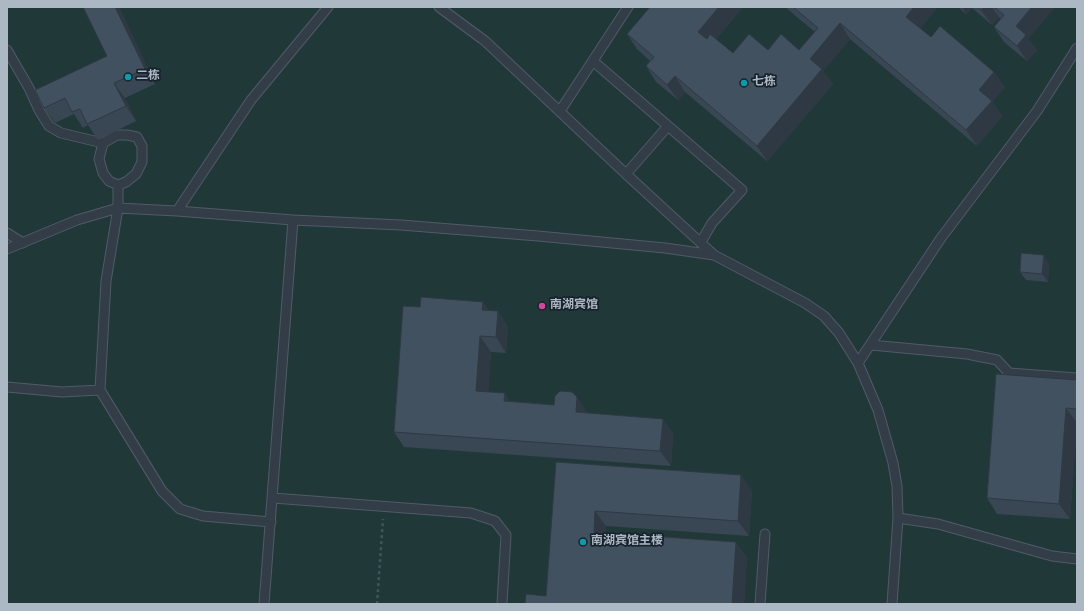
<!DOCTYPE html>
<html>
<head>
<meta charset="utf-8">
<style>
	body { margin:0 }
	#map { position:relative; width:1084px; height:611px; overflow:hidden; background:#1f2c38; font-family:Overpass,sans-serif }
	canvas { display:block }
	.frame { position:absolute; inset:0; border:8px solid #adb8c5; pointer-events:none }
</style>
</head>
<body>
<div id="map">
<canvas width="1084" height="611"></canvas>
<div class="frame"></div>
</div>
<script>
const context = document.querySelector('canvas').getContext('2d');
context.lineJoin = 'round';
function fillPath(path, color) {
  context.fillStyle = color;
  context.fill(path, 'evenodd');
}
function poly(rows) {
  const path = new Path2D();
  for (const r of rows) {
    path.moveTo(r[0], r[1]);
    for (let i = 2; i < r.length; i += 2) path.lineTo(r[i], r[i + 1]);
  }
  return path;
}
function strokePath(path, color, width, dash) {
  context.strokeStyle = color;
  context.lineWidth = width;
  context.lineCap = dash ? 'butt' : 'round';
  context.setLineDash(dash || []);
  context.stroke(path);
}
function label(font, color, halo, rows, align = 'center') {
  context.font = font + ' Overpass,"Noto Sans SC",sans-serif';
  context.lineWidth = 3.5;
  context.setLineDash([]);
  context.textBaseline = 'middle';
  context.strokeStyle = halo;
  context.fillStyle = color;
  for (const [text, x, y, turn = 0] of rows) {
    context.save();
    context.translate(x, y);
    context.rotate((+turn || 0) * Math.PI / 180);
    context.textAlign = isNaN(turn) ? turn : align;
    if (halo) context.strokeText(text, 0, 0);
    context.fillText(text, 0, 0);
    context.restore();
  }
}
fillPath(poly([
	[7,7,1077,7,1077,604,7,604]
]), '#213839');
const service = poly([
	[439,7,485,41,626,174,714,255,805,303,824,316,839,333,858,363,878,410,893,463,897,486,898,518,892,604],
	[7,50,29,88,39,110,49,126,61,133,103,143],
	[593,61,742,190,712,223,701,242],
	[560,111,628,7],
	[626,174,668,126],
	[118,185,109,181,103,173,99,159,103,143,117,135,127,135,137,137,142,146,142,162,136,174,126,182,118,185,118,208,106,281,100,390,162,491,180,509,203,516,271,522],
	[177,211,251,100,328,7],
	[7,233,23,243],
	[7,249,77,220,118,208,177,211,293,220],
	[871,345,967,354,997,360,1009,373,1077,378],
	[858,363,941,238,1037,111,1077,48],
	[7,387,62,392,100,390],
	[273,498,471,513,495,521,506,535,502,604],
	[898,518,938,524,1052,556,1077,559],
	[264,604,293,220,401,225,538,236,665,248,714,255],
	[760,604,765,534]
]);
strokePath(service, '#505b66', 11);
strokePath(poly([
	[377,604,383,519]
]), '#3f5557', 2.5, [3, 3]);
strokePath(service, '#333d48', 9);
fillPath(poly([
	[83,7,119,7,155,84,125,98,136,121,98,140,88,125,83,128,74,114,55,123,44,108,107,56],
	[743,7,716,39,733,53,768,50,799,50,815,32,785,7,938,7,920,28,931,37,1005,87,992,102,1002,116,977,146,850,39,823,71,833,84,767,161,685,92,678,100,656,82,646,66,650,61,637,49,627,34],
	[958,7,1053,7,1054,8,1028,39,1037,50,1027,61,1004,42,994,27,1001,19,999,17,992,25,972,8,966,14],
	[1049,263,1048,282,1026,280,1020,272],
	[483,302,489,311,508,326,506,353,491,352,488,392,510,401,554,405,577,397,587,413,663,419,673,434,671,466,404,447,394,432,420,307],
	[1077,380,1077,423,1070,519,997,514,987,498],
	[556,462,752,490,749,536,606,526,605,532,747,557,744,604,525,604,546,596]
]), '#394653');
fillPath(poly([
	[115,7,119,7,155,84,145,69],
	[719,7,743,7,709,47,698,32],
	[914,7,938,7,917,32,906,17],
	[962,7,971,7,972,8,966,14],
	[984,7,992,7,999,17,992,25,981,10],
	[1032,7,1053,7,1054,8,1028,39,1037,50,1027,61,1017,46,1016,26],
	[840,23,850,39,823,71,833,84,767,161,757,146,810,59],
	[994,72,1005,87,992,102,1002,116,977,146,966,130,979,90],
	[675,76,685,92,678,100,667,85],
	[114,83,125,98,136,121,126,106],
	[1044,255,1049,263,1048,282,1042,274],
	[483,302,493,317,482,310],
	[498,311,508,326,506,353,496,337],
	[480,336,491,352,487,407,476,391],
	[505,393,515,409,504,401],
	[577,397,587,412,586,427,576,412],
	[1066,408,1077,423,1070,519,1059,504],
	[663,419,673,434,671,466,660,451],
	[741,475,752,490,749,536,738,521],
	[595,511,606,526,604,547,594,532],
	[736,542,747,557,744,604,732,604]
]), '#2e3943');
const building = poly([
	[83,7,115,7,145,69,114,83,126,106,87,124,80,109,72,112,65,98,44,108,35,90,107,56,83,7],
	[650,7,719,7,698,32,707,39,710,34,733,53,749,34,768,50,781,34,799,50,818,28,793,7,914,7,906,17,931,37,940,26,994,72,979,90,992,101,966,130,840,23,810,59,822,69,757,146,675,76,667,85,646,66,654,57,627,34,650,7],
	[978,7,984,7,981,10,978,7],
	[994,7,1032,7,1016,26,1026,35,1017,46,994,27,1004,15,994,7],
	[1021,253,1044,255,1042,274,1020,272,1021,253],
	[421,297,483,302,482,310,498,311,496,337,480,336,476,391,505,393,504,401,554,405,555,396,560,391,572,392,577,397,576,412,663,419,660,451,394,432,403,306,420,307,421,297],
	[996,374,1077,380,1077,409,1066,408,1059,504,987,498,996,374],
	[556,462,741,475,738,521,595,511,594,532,736,542,732,604,525,604,526,594,546,596,556,462]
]);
fillPath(building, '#425160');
strokePath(building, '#2e3943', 1);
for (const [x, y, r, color] of [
	[128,77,4,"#0f9aa8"],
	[744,83,4,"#0f9aa8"],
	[542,306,4,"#d1479c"],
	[583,542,4,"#0f9aa8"]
]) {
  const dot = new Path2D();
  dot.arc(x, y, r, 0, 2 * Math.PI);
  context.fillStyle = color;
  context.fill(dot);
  strokePath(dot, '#18222d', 1.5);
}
label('bold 12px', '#adb8c5', '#18222d', [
	["二栋",136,77],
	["七栋",752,83],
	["南湖宾馆",550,306],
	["南湖宾馆主楼",591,542]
], 'left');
</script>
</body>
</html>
